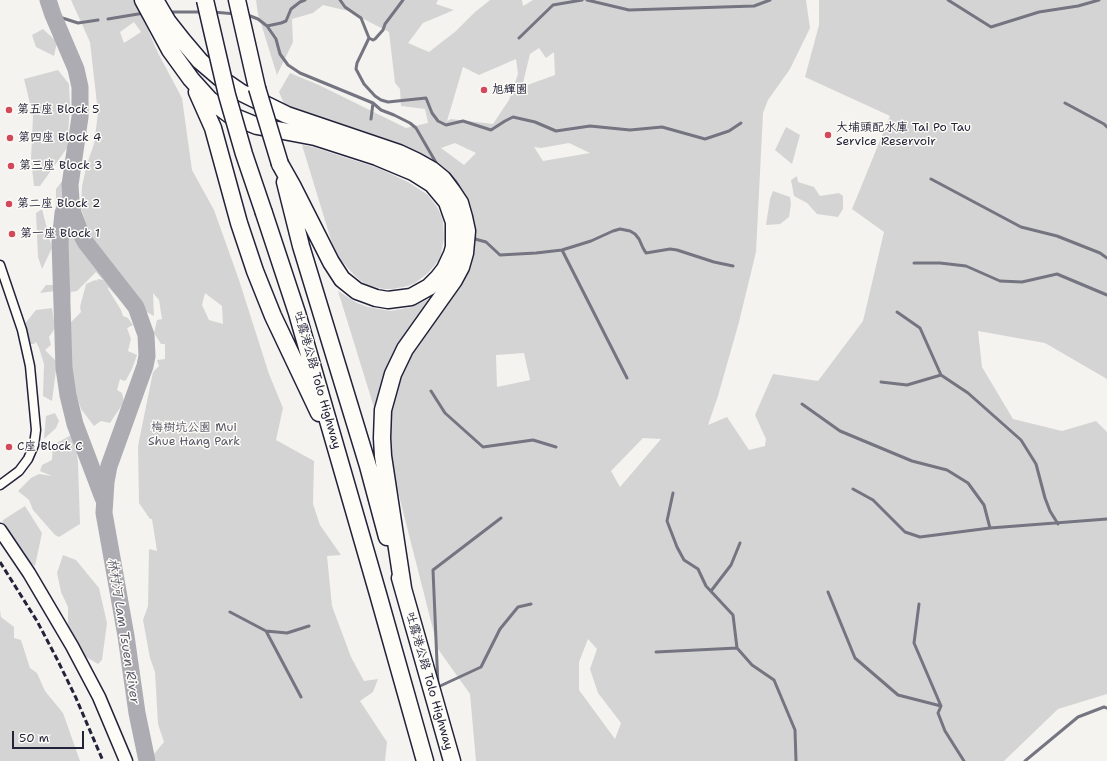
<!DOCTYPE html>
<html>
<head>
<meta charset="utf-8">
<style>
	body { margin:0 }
	#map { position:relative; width:1107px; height:761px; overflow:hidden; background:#f4f3ef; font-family:"Shantell Sans",sans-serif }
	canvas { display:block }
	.scale { position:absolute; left:12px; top:731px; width:72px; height:18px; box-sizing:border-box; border:2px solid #22223b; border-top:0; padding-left:5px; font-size:12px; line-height:14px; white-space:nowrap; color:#22223b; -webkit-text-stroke:3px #fdfcf7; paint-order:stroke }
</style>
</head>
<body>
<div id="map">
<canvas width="1107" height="761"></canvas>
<div class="scale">50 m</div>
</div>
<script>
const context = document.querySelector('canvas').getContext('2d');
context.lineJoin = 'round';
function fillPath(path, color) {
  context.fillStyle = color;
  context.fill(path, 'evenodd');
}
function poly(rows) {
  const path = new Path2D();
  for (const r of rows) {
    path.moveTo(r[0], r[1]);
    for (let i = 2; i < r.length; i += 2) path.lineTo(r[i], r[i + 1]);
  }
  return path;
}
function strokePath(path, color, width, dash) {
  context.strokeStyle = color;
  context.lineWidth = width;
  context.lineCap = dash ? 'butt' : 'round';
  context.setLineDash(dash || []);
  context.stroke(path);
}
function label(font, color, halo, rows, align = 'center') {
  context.font = font + ' "Shantell Sans","LXGW WenKai TC",sans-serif';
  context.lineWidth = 3;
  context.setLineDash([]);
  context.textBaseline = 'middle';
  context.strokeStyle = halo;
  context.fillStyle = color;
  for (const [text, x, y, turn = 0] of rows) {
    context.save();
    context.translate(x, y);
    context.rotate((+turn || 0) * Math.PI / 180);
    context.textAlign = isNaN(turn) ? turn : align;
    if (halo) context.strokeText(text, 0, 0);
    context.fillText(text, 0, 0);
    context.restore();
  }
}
fillPath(poly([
	[71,0,135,0,158,53,182,98,192,170,214,210,239,280,269,374,283,408,276,440,314,461,313,504,320,525,341,555,327,556,332,606,351,657,364,681,378,679,373,692,360,701,387,742,385,761,156,761,154,754,164,742,158,724,155,672,150,658,143,620,148,606,149,549,157,551,152,519,150,519,139,503,138,446,153,372,159,366,157,360,165,359,165,344,161,344,154,333,157,320,162,319,159,300,153,293,154,316,143,310,123,278,105,258,90,236,81,208,82,186,87,164,94,144,98,113,90,42],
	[134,22,141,32,124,43,120,32],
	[205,293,222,306,223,324,209,320,202,305],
	[256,0,438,0,436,4,454,10,423,23,408,43,429,52,456,31,475,12,490,0,522,0,523,6,533,0,806,0,810,28,790,69,768,100,763,113,756,252,739,322,718,396,708,425,727,417,749,450,765,446,766,439,755,415,773,374,818,381,863,321,884,232,852,209,890,116,805,77,819,25,819,0,1107,0,1107,379,1045,343,978,331,982,367,1013,419,1062,431,1096,421,1107,432,1107,694,1058,709,1004,761,476,761,470,694,438,649,391,464,389,446,391,411,397,385,471,215,285,106,279,92,290,73,319,85,406,128,428,123,425,109,401,106,400,89,395,83,389,32,348,11,323,5,313,13,292,19,293,42,277,75,258,14],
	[539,48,546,58,554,52,555,75,522,87,530,54],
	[516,59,518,74,509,100,493,124,451,119,447,121,463,67,479,75],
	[455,143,476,153,464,165,441,148],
	[569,143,590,153,543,161,534,147,541,148],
	[524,353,530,380,497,387,496,355],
	[643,438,661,439,620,487,611,471],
	[588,639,597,649,590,669,598,693,621,723,615,739,579,690,579,662],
	[43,29,57,42,54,56,36,47,32,35],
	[58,70,69,84,70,106,67,148,40,186,34,186,31,159,33,116,24,79],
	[786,127,800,135,792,164,775,150],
	[302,145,313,147,378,168,408,182,428,195,437,207,441,215,443,222,444,238,441,254,438,261,428,273,415,283,408,286,392,289,384,289,369,286,362,282,354,275,340,259,331,240],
	[797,176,798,182,814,187,820,196,839,193,843,196,843,209,838,217,817,214,807,203,794,196,791,180],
	[63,180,68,214,75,234,129,302,134,315,108,287,108,289,121,310,123,316,128,318,133,325,127,328,131,339,128,351,137,355,132,369,126,380,124,381,120,379,117,390,122,393,124,402,110,423,101,421,94,426,81,409,75,390,68,349,68,325,81,312,80,307,86,284,95,280,96,281,98,279,103,280,96,272,77,291,71,292,68,319,54,322,55,291,40,293,46,285,55,285,56,189],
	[773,191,790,197,791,204,789,217,780,224,766,225,770,199],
	[42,209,52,248,42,269,38,257,36,213],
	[338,291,357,303,368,307,390,311,412,307,433,297,385,375,379,394,376,414],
	[52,308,55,328,49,337,51,345,45,350,57,362,52,401,43,396,44,364,39,348,36,342,34,344,29,344,23,326,36,310],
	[55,413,59,421,56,428,44,439,46,416],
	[75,433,78,463,80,524,59,537,55,535,33,510,29,500,18,491,31,478,39,474,52,476,40,471,42,465,52,460,53,445],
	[25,506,42,533,35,566,21,557,8,555,0,544,0,529,3,520],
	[63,555,76,560,99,588,107,623,102,660,98,664,83,655,68,633,68,607,61,592,57,573],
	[0,610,1,617,14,627,14,638,21,640,30,668,37,673,45,691,63,713,80,761,0,761]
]), '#d5d4d5');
strokePath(poly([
	[340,0,345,7,361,18,369,38,357,63,356,69,364,84,375,96,381,100,388,102,426,98,432,113,438,121,446,125,463,121,491,130,505,121,513,117,535,122,556,131,590,126,630,130,662,127,705,139,729,131,741,123],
	[587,0,629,10,754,6,770,0],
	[948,0,991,27,1039,12,1078,6,1099,0],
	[169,12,204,12],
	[213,12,236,14],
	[245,14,258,19,267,26,281,23,286,21,291,9,300,2,305,0],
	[53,15,78,23,98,20],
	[108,19,144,13],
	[267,26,276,39,280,54,288,65,300,73,373,103,381,110,394,115,410,123,416,128,438,166],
	[369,38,373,40,375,39,383,30,385,24,403,0],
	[519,38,553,5,582,0],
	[1065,103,1104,124,1107,127],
	[371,119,373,103],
	[449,174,456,182,464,196],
	[931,179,1021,227,1057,236,1100,253,1107,258],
	[474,231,475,239,486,242,500,255,536,253,562,250,591,241,613,231,620,229,630,231,635,234,639,239,643,248,646,253,670,249,677,250,714,262,733,266],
	[562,250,627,378],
	[914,263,940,263,966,266,1000,281,1022,282,1057,274,1107,295],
	[897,312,920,328,941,375],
	[881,382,907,385,941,375,968,393,1021,440,1036,464,1045,498,1050,511,1058,524],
	[431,391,445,413,483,447,533,440,556,447],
	[802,404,840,431,912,461,947,470,968,483,984,505,990,528],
	[853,489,873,500,905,532,920,537,990,528,1107,519],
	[673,493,667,521,677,547,684,560,698,569,706,586,733,615,737,648,752,665,774,680,795,730,796,761],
	[711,591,731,565,740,543],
	[828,592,855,658,898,695,941,706],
	[919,604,914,643,941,706,938,713,945,731,964,761],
	[230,612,266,631,301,697],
	[266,631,287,633,309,626],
	[656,652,737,648],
	[438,686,433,570,501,518],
	[438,687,481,667,500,629,518,607,531,604],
	[1025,761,1078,717,1104,707,1107,708]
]), '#757582', 3);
strokePath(poly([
	[48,0,53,15,76,69,80,87,80,117,70,185,71,200,73,213,81,234,86,243,136,307,146,335,147,356,145,366,109,466,106,482,104,513,126,636,137,713,147,761],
	[71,200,63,213,60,242,64,368,68,395,75,424,103,498]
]), '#acacb2', 17);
const street = poly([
	[0,265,22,330,30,366,36,430,34,445,28,459,19,471,0,485]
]);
const secondary = poly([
	[0,530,29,573,72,646,99,697,126,761]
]);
const highway = poly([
	[143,0,170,50,191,79,210,100,230,115,257,126,315,137,377,157,413,172,432,184,447,202,454,222,454,247,452,254,445,269,438,278,429,287,411,297,388,300,376,298,357,291,342,279,331,262,293,187,280,164],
	[155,0,168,22,183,41,200,61,220,78,242,93,287,115,399,153,416,161,432,170,443,179,452,191,460,203,464,217,467,231,465,253,461,267,454,280,405,349,393,374,383,410,382,438,383,456,403,588],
	[237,0,257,88],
	[197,92,213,128,239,223,255,271,273,316,319,413],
	[285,182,301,246,368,466,387,537],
	[264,213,297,313,378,594,425,761],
	[400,578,452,761]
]);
strokePath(street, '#22223b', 11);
strokePath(secondary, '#22223b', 15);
strokePath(highway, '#22223b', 19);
strokePath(street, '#fdfcf7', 8);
strokePath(secondary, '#fdfcf7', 12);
strokePath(highway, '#fdfcf7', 16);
strokePath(poly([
	[0,562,37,621,57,659,76,698,103,761]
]), '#22223b', 3, [6, 3]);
const highwayBridge = poly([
	[205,0,227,95,244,154,264,213],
	[257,88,280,164]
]);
strokePath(highwayBridge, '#22223b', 19, []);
strokePath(highwayBridge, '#fdfcf7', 16);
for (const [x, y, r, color] of [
	[484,90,4,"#d1495b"],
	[9,110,4,"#d1495b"],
	[828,135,4,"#d1495b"],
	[10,138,4,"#d1495b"],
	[11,166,4,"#d1495b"],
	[9,204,4,"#d1495b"],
	[12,234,4,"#d1495b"],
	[9,447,4,"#d1495b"]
]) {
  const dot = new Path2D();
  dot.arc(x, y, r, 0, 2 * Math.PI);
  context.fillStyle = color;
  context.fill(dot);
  strokePath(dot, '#fdfcf7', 1.5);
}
label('12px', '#22223b', '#fdfcf7', [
	["旭輝園",492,90],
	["第五座 Block 5",17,110],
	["大埔頭配水庫 Tai Po Tau",836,128],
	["Service Reservoir",836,142],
	["第四座 Block 4",18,138],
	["第三座 Block 3",19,166],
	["第二座 Block 2",17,204],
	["第一座 Block 1",20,234],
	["C座 Block C",17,447]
], 'left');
label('12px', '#22223b', '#fdfcf7', [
	["吐露港公路 Tolo Highway",317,380,74],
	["吐露港公路 Tolo Highway",429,681,74]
]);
label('12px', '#585769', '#fdfcf7', [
	["梅樹坑公園 Mui",194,428],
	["Shue Hang Park",194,442]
]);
label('italic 13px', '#59596b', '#fdfcf7', [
	["林村河 Lam Tsuen River",123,631,81]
]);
</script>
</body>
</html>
